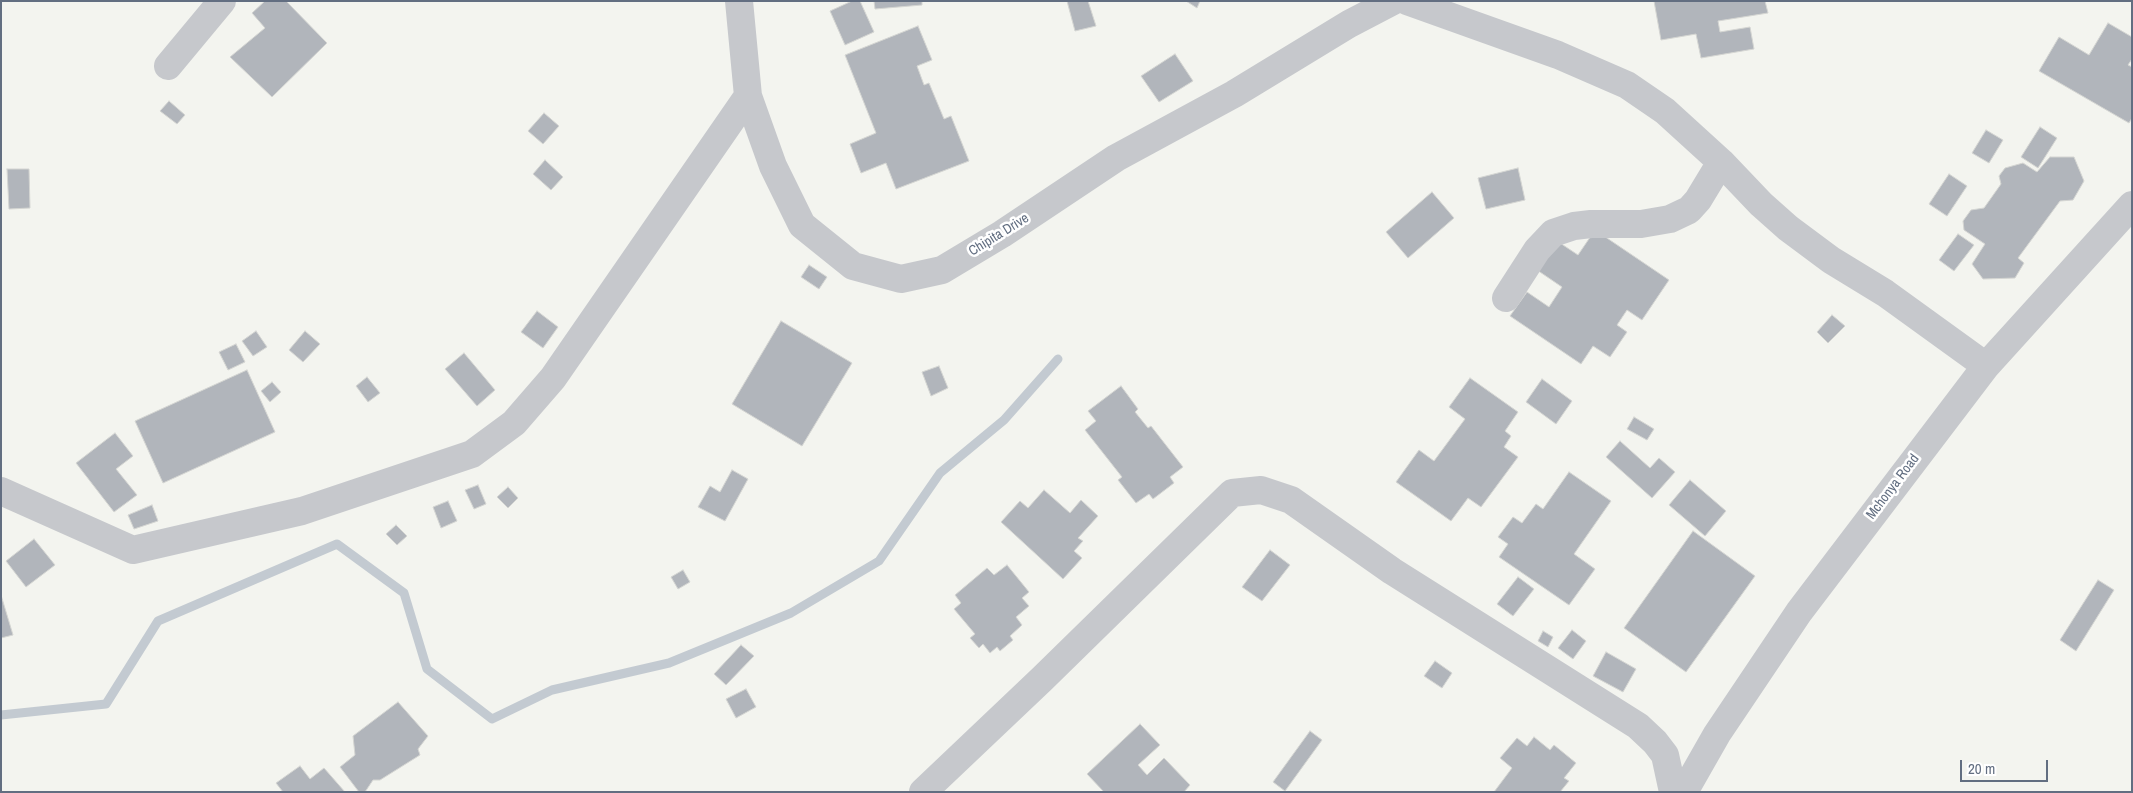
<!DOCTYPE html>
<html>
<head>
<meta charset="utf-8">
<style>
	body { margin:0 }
	#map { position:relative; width:2133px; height:793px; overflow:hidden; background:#f3f4ef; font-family:"Archivo Narrow",sans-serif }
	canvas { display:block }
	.frame { position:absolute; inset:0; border:2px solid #626e81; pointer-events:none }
	.scale { position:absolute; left:1960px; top:760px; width:88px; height:22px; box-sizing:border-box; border:2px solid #626e81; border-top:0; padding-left:6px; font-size:15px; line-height:18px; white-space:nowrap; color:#626e81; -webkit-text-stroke:4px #fff; paint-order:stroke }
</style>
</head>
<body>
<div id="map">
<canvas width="2133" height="793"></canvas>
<div class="frame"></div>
<div class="scale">20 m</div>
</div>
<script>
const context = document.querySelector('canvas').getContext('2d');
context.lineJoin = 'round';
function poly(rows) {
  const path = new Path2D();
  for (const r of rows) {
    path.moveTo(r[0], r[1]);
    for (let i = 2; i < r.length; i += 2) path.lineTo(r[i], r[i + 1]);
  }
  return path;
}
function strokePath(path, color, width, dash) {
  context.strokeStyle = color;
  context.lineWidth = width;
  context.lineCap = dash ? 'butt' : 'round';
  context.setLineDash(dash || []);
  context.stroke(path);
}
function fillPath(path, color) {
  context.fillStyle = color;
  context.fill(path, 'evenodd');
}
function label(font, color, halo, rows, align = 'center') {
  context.font = font + ' "Archivo Narrow",sans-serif';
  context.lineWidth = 5;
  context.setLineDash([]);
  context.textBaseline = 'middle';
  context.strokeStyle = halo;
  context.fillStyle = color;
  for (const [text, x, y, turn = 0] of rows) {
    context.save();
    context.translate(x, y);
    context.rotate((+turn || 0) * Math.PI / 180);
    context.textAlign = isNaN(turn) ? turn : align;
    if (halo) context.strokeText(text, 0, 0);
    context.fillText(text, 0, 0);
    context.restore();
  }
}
strokePath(poly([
	[1,715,106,704,158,621,337,544,404,593,427,669,492,719,552,690,669,663,791,613,879,561,940,473,1004,420,1058,359]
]), '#c3cad1', 9);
const building = poly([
	[265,1,286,1,327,43,272,97,230,57,265,28,252,13,265,1],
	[852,1,860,1,874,32,845,45,830,11,852,1],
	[874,1,922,1,922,5,875,9,874,1],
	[1067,1,1088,1,1096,26,1075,31,1067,1],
	[1186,1,1200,1,1197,8,1186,1],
	[1654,1,1765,1,1768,13,1718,21,1720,32,1750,27,1754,49,1701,58,1696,34,1661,40,1654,1],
	[2108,23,2132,37,2132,59,2128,65,2132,67,2132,118,2129,123,2039,71,2059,37,2089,55,2108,23],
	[918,26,932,60,917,66,924,85,929,83,944,119,951,116,969,161,896,189,886,163,861,173,850,144,876,133,845,55,918,26],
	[1175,54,1193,81,1159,102,1141,76,1175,54],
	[169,101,185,115,177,124,160,111,169,101],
	[544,113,559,126,543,144,528,131,544,113],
	[2040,127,2057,138,2038,168,2021,157,2040,127],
	[1986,130,2003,140,1989,163,1972,153,1986,130],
	[2050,157,2074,157,2084,181,2073,200,2060,201,2018,258,2024,263,2015,278,1983,279,1972,264,1985,244,1964,230,1963,221,1971,210,1984,208,2001,184,1999,176,2005,168,2023,163,2037,172,2050,157],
	[545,160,563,177,551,190,533,174,545,160],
	[1518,168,1525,200,1486,209,1478,178,1518,168],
	[7,169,29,169,30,208,9,209,7,169],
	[1949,174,1967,186,1947,216,1929,204,1949,174],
	[1432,192,1454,218,1408,258,1386,232,1432,192],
	[1595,230,1669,280,1642,320,1627,310,1617,325,1627,332,1610,357,1593,346,1581,364,1510,316,1527,292,1549,307,1562,287,1537,270,1557,241,1578,255,1595,230],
	[1958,234,1974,245,1954,271,1939,260,1958,234],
	[809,265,827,277,819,289,801,277,809,265],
	[537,311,558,327,543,348,521,332,537,311],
	[1832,315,1845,326,1828,343,1817,332,1832,315],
	[781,321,852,363,802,446,732,404,781,321],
	[256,331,267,347,253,356,242,341,256,331],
	[305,331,320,344,303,362,289,350,305,331],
	[236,344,245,362,228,370,219,352,236,344],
	[464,353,495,390,477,406,445,369,464,353],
	[939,366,948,388,931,396,922,372,939,366],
	[247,370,275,432,163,483,135,421,247,370],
	[367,377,380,393,368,402,356,386,367,377],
	[1470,378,1518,412,1505,431,1511,436,1504,447,1518,457,1481,507,1468,498,1451,521,1396,482,1419,450,1434,461,1465,419,1449,407,1470,378],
	[1542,379,1572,401,1556,424,1526,402,1542,379],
	[272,382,281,392,270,402,261,391,272,382],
	[1121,386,1138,409,1135,412,1148,428,1151,426,1183,467,1170,477,1174,483,1153,499,1149,494,1136,503,1118,480,1122,477,1085,430,1096,421,1088,411,1121,386],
	[1634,417,1654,429,1647,440,1627,429,1634,417],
	[115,433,133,456,116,469,137,495,114,512,76,463,115,433],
	[1620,441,1650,468,1659,458,1675,472,1652,498,1606,457,1620,441],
	[732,470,748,479,725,521,698,507,710,486,720,492,732,470],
	[1569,472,1611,501,1574,554,1595,569,1569,605,1499,557,1508,544,1498,537,1513,517,1522,523,1536,504,1543,509,1569,472],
	[1690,480,1726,511,1705,536,1669,505,1690,480],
	[478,485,486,504,474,509,465,490,478,485],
	[508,487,518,498,508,508,497,497,508,487],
	[1044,490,1070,513,1081,500,1098,516,1078,538,1083,541,1074,551,1082,558,1063,579,1001,522,1020,501,1028,508,1044,490],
	[448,501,457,521,441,528,433,507,448,501],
	[152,505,158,521,134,529,128,515,152,505],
	[396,525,407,536,397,545,386,534,396,525],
	[1693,531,1755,576,1686,672,1624,628,1693,531],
	[34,539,55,565,26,587,6,561,34,539],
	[1270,550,1290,565,1262,601,1242,587,1270,550],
	[1007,565,1029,592,1022,598,1029,606,1016,617,1022,625,1010,636,1013,640,1000,651,997,647,990,653,983,644,979,648,970,638,975,634,954,609,961,603,955,595,987,568,994,575,1007,565],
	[683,570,690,582,678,589,671,577,683,570],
	[1518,577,1534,589,1513,616,1497,604,1518,577],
	[2098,580,2114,590,2076,651,2060,640,2098,580],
	[1,595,13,635,1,638,1,595],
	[1572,630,1586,641,1573,659,1558,648,1572,630],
	[1543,631,1553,637,1548,647,1538,641,1543,631],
	[741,645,754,656,726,685,714,674,741,645],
	[1606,652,1636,669,1623,692,1593,676,1606,652],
	[1435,661,1452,673,1442,688,1424,676,1435,661],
	[746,689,756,707,736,718,726,699,746,689],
	[398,702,428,736,418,749,420,755,380,780,373,780,365,792,359,792,340,767,355,755,353,736,398,702],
	[1140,724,1160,745,1138,765,1147,775,1164,758,1190,785,1184,792,1104,792,1087,774,1140,724],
	[1310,731,1322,740,1285,791,1273,782,1310,731],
	[1534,737,1550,750,1554,745,1576,763,1564,778,1569,781,1560,792,1494,792,1512,768,1500,758,1517,738,1527,746,1534,737],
	[300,766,310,779,324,768,345,792,283,792,276,783,300,766]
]);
fillPath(building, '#b1b5bb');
strokePath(building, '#d4d5d2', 1);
strokePath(poly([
	[739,1,748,96,773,166,802,225,853,266,901,279,942,270,1002,234,1116,158,1234,94,1349,24,1393,1],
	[1407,1,1558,55,1627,85,1665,111,1721,162,1761,204,1788,228,1831,260,1885,293,1986,366],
	[168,66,222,1],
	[1506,298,1537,250,1553,233,1574,226,1591,224,1641,224,1670,219,1689,210,1698,200,1721,162],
	[1,491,133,550,302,511,472,454,514,423,553,378,748,96],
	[923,792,1042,679,1232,493,1261,490,1291,500,1392,571,1638,726,1655,742,1665,755,1673,792],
	[1684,792,1717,734,1799,612,1986,366,2132,205]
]), '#c6c8cc', 28);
label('14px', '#626e81', '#fff', [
	["Chipita Drive",999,235,-32],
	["Mchonya Road",1893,487,-53]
]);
</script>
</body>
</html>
